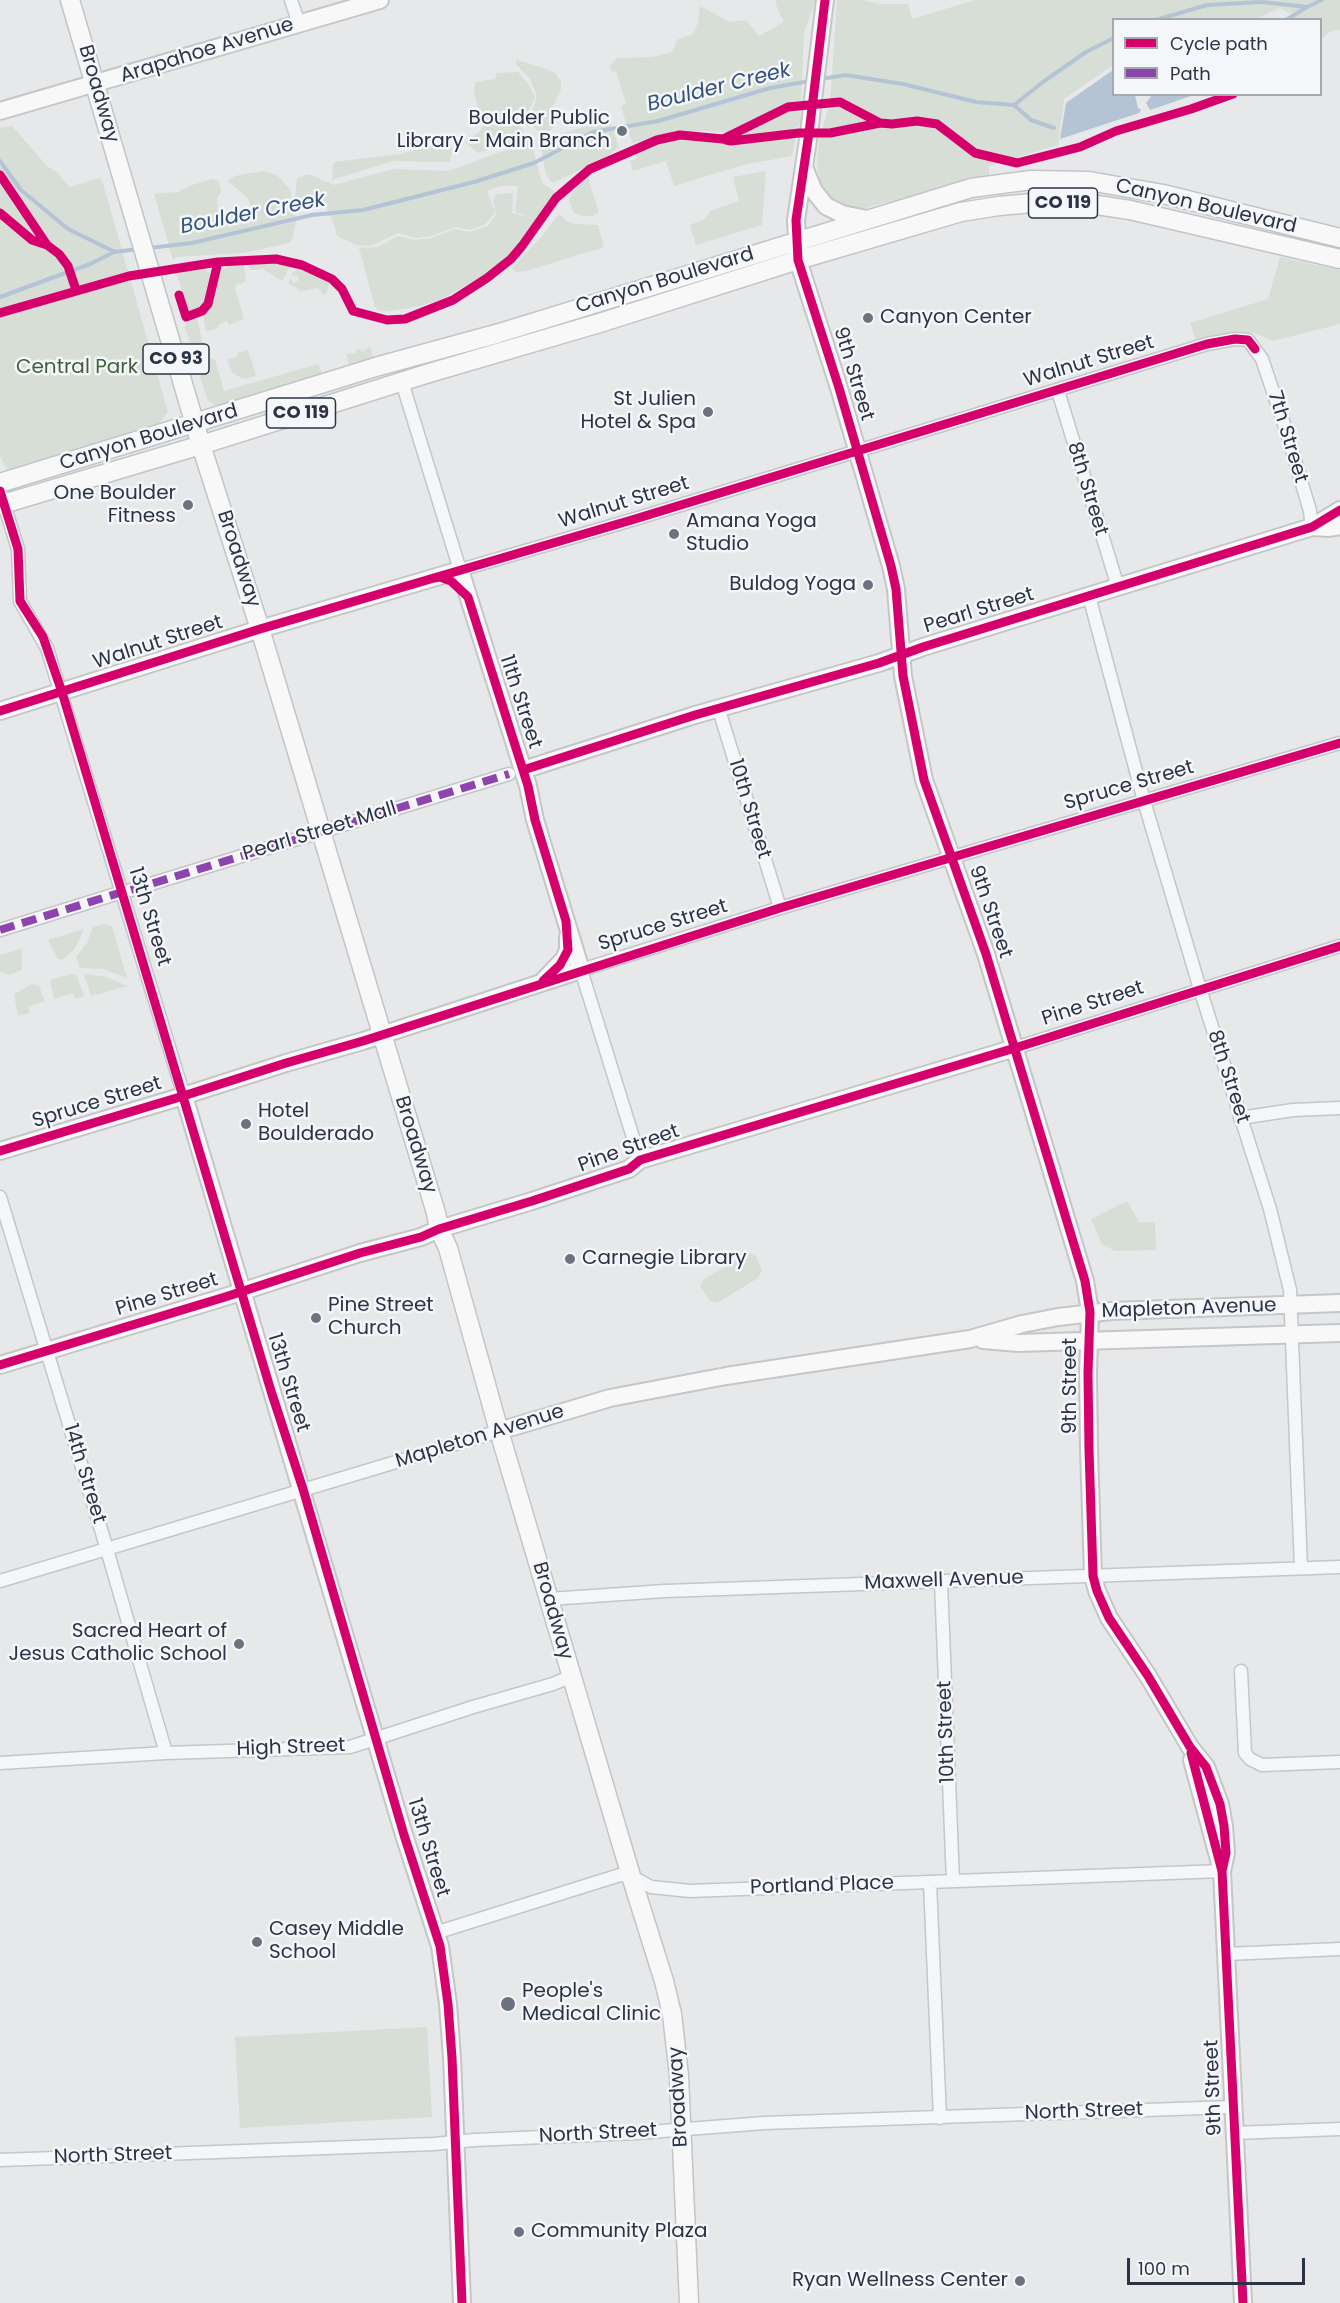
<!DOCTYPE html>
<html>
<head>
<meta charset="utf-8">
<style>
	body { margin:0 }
	#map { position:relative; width:1340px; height:2303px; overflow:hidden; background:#e6e8ea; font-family:Poppins,sans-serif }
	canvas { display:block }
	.legend { position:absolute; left:1112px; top:18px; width:210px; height:78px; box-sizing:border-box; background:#f4f6f9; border:2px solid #a4a8b1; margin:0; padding:8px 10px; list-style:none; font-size:18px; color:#2b3445 }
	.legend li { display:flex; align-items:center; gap:12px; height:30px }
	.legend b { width:30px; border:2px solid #a4a8b1 }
	.scale { position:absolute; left:1127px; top:2258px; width:178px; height:27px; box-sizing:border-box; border:3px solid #2b3445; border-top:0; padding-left:8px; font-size:18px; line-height:21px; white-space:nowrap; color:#2b3445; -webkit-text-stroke:4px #f4f6f9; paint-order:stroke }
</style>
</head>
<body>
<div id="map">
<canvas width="1340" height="2303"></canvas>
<ul class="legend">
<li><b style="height:8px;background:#d6006c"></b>Cycle path</li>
<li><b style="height:8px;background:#8e44ad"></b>Path</li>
</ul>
<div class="scale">100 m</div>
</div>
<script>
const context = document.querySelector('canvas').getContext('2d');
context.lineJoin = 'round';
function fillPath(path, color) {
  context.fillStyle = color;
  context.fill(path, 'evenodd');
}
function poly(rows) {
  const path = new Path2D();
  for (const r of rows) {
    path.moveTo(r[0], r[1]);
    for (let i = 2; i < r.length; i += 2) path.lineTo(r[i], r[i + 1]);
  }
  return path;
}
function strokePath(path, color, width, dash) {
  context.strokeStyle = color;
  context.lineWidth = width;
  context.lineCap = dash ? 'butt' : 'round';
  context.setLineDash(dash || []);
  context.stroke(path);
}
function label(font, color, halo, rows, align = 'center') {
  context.font = font + ' Poppins,sans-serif';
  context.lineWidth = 5;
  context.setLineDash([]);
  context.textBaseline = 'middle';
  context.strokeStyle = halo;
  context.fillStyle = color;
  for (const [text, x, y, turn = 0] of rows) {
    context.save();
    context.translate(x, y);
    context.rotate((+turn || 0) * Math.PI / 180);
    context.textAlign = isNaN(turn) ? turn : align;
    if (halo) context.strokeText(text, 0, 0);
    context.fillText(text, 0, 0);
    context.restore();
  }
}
fillPath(poly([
	[776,0,816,0,804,33,800,124,791,131,738,138,725,132,701,131,632,143,621,106,626,104,616,71,612,72,610,66,617,58,652,57,672,52,678,39,692,35,698,23,700,6,730,22,746,20,759,36,784,22,776,5],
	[837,0,862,0,880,4,908,4,912,19,975,0,1340,0,1340,30,1331,31,1321,39,1320,20,1295,19,1293,15,1280,8,1256,19,1114,20,1113,65,1064,99,1058,145,989,166,989,177,856,210,836,209,819,184,817,160,820,137,830,102],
	[517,60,549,70,556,74,561,82,561,89,552,108,557,120,555,126,548,132,539,132,534,127,530,118,537,96,530,79,516,64],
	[518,72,527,82,535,97,529,111,516,113,525,137,478,153,465,142,479,132,484,124,480,116,474,91,475,82,495,79,497,73],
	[602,121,610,122,619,147,605,158,553,183,550,181,546,174,540,146,548,138],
	[12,126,48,167,57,172,69,187,100,178,102,180,168,412,159,423,15,469,7,470,0,456,0,128],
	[794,137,796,138,792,156,743,165,674,186,666,161,633,171,630,161,636,159,635,152,683,139,703,139,734,144],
	[531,141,542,183,557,193,558,201,537,219,540,220,509,255,489,272,446,297,421,306,390,311,379,311,375,307,359,248,378,247,398,236,414,240,431,238,455,229,469,232,488,226,496,214,493,200,496,194,513,193,512,213,536,219,515,212,518,186,501,186,487,191,495,212,486,224,471,230,455,227,432,236,416,238,398,233,370,246,356,245,337,236,334,224,325,205,308,205,295,201,297,178,309,174,334,185,394,169,448,171],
	[443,143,449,144,452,148,450,162,393,161,332,180,333,165,335,162,400,154],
	[263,171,277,175,290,190,296,222,292,240,289,243,244,253,176,257,173,260,154,194,178,192,189,186,212,179,219,181,221,192,217,198,218,213,234,220,244,220,251,210,248,198,228,181,235,176],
	[766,171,762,225,696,245,690,225,705,219,710,211,739,201,733,177],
	[588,178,599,212,593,216,583,216,574,213,569,200,574,190],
	[559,214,567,221,575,224,598,225,604,247,526,271,517,272,513,270,513,267,541,237],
	[1280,257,1340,270,1340,324,1273,341,1254,333,1234,331,1196,339,1190,323,1268,299],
	[269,263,290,266,282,281,263,269,250,270,248,264],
	[244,264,246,281,236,285,235,288,244,319,229,325,227,321,218,325,218,328,206,331,203,315,214,302,220,273,227,266],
	[204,269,212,275,207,300,203,306,189,312,177,275,183,272],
	[300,269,330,282,326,294,324,295,318,288,301,291,288,283,290,278,294,283,299,280,297,275,291,276,295,270],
	[194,319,197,319,206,357,215,360,224,391,318,364,324,377,222,408,209,402,207,399,185,327,188,322],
	[370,347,374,359,350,367,346,354,356,353,356,350,361,349,362,352],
	[248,350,256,375,247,379,241,378,232,372,227,360,238,356,237,353],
	[104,924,112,926,127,978,103,969,80,968,76,957,87,943,93,927],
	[84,929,74,950,63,959,58,959,48,940],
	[22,949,22,970,9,975,0,972,0,955],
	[72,974,77,976,84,996,75,999,73,993,54,999,50,980],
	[84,974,107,977,128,986,91,996],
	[32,984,39,986,45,1001,28,1007,30,1013,18,1016,14,994],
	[1127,1201,1139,1222,1155,1222,1156,1250,1115,1251,1102,1244,1091,1219],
	[749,1253,756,1256,762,1270,758,1278,717,1303,710,1301,700,1286,704,1279],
	[427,2027,432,2117,240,2128,235,2037]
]), '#d6ded6');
fillPath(poly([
	[1113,70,1114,94,1135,95,1138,108,1141,110,1139,113,1060,139,1066,103],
	[1152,95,1152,94,1194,95,1150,110,1146,103]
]), '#b4c4d5');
strokePath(poly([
	[1156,20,1207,5,1262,2,1307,7,1322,0],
	[1286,20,1307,7],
	[821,79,845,75,903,84,976,102,1014,105,1043,82,1086,52,1114,38],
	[1014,105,1031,120,1054,128],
	[0,161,21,190,68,229,115,252,138,249],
	[149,248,192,243,312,215,363,210,474,182,534,163,593,132,658,121,770,88,810,81],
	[0,297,90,264,114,252]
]), '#b4c4d5', 4);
const street = poly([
	[291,0,299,24],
	[402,382,460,570,635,519,1207,344,1235,339,1248,340,1262,359,1286,430,1310,511,1312,527],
	[1058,391,1118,587],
	[0,491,18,549,20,601,47,648,184,1096],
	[1089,596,1144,801,1200,989,1270,1209,1290,1290,1301,1568],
	[719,710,780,908],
	[131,890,509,774],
	[0,930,119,893],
	[1015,1048,1340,946],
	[1240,1118,1293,1110,1340,1108],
	[640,1160,581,970,780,908,1340,743],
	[0,1197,103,1536,166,1753],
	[0,1581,499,1431],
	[941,1582,953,1881],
	[549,1599,665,1591,1340,1567],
	[1241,1671,1245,1753,1250,1759,1262,1765,1340,1762],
	[0,1763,166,1753,350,1747,473,1707,553,1684,572,1676],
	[930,1882,940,2118],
	[435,1933,620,1875,631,1876,651,1887,690,1891,1222,1871],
	[1227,1954,1340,1949],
	[1234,2133,1340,2129],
	[0,2160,434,2144,474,2140,637,2133,764,2123,1233,2107]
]);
const secondary = poly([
	[825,0,809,133,796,220,798,260,839,388,891,566,896,589,903,676,924,780,986,954,1085,1281,1090,1312,1088,1373,1089,1449,1093,1576,1097,1591,1109,1618,1148,1676,1190,1747,1206,1767,1220,1804,1224,1826,1226,1853,1222,1871],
	[0,111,380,0],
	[804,167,814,191,826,206,842,214,867,219],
	[1312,527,1329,528,1340,526],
	[0,711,260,629,460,570,528,786,535,820,581,970,363,1041,286,1063,180,1097,0,1151],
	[523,770,695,715,879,663,923,647,1312,527,1340,510],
	[544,980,564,959,568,950,568,937],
	[184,1096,404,1835,440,1946,448,2004,452,2058,462,2303],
	[983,1340,1018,1343,1340,1333],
	[0,1365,225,1297,360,1253,421,1237,439,1229,532,1201,629,1169,640,1160,1015,1048],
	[499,1431,610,1398,726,1376,970,1339,1022,1324,1058,1317,1111,1311,1340,1303],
	[1192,1760,1222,1871,1243,2303]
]);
const primary = poly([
	[70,0,201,445,260,629,436,1213,439,1229,448,1248,499,1431,631,1876,664,1981,672,2014,679,2076,689,2303],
	[0,483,379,366,496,334,971,188,1031,180,1089,181,1163,194,1340,238],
	[0,505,201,445,426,374,603,322,798,260,961,212,999,206,1032,203,1097,205,1130,210,1340,259]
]);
strokePath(street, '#c4c6c8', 15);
strokePath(secondary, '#c4c6c8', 20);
strokePath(primary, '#c2c5c8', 21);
strokePath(street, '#f5f6f7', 12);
strokePath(secondary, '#f8f8f8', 16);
strokePath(primary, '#f8f8f8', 18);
strokePath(poly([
	[131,890,509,774],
	[0,930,119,893]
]), '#8e44ad', 8, [15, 8]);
strokePath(poly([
	[825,0,809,133,796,220,798,260,839,388,891,566,896,589,903,676,924,780,986,954,1085,1281,1090,1312,1088,1373,1089,1449,1093,1576,1097,1591,1109,1618,1148,1676,1190,1747,1206,1767,1220,1804,1224,1826,1226,1853,1222,1871],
	[726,140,731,141,799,133,830,133,880,123],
	[0,175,47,245],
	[0,213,32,240,47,245,59,254,68,266,76,290],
	[179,295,186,317,202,311,208,304,218,262],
	[0,313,129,276,218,262,276,259,302,265,332,279,342,289,353,311,387,320,405,319,453,300,487,278,511,259,522,246,556,198,590,169,657,140,680,135,723,139,788,107,840,102,880,123,892,124,917,121,937,124,975,153,1017,163,1080,147,1116,131,1191,109,1233,94],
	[0,491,18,549,20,601,43,637,62,692,271,1391,303,1489,404,1835,440,1946,448,2004,452,2058,462,2303],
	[434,578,440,577,451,581,468,597,528,786,535,820,566,921,568,950,560,965,543,981],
	[0,711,260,629,635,519,1207,344,1235,339,1248,340,1255,349],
	[523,770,695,715,879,663,923,647,1312,527,1340,510],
	[0,1151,180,1097,286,1063,363,1041,780,908,1340,743],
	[0,1365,225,1297,360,1253,421,1237,439,1229,532,1201,629,1169,640,1160,1015,1048,1340,946],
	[1191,1753,1222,1871,1243,2303]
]), '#d6006c', 9);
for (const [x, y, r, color] of [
	[622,131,6,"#6c737f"],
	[868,318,6,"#6c737f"],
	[708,412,6,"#6c737f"],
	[188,505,6,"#6c737f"],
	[674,534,6,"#6c737f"],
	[868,585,6,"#6c737f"],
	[246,1124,6,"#6c737f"],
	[570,1259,6,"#6c737f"],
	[316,1318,6,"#6c737f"],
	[239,1644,6,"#6c737f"],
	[257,1942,6,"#6c737f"],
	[508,2004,8,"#6c737f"],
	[519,2232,6,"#6c737f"],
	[1020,2281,6,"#6c737f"]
]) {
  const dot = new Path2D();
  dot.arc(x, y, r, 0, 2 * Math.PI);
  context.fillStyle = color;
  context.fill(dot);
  strokePath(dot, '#f4f6f9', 2);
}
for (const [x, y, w] of [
	[1063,203,69],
	[176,359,66],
	[301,413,69]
]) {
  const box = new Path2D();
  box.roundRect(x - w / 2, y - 15, w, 30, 4.5);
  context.fillStyle = '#f4f6f9';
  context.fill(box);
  strokePath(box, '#2b3445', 1.5);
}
label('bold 18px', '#2b3445', null, [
	["CO 119",1063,203],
	["CO 93",176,359],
	["CO 119",301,413]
]);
label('20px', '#2b3445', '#f4f6f9', [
	["Arapahoe Avenue",207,51,-17],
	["Broadway",98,94,74],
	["Canyon Boulevard",1206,207,13],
	["Canyon Boulevard",665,281,-17],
	["Walnut Street",1089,362,-17],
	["9th Street",853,374,73],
	["7th Street",1287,437,73],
	["Canyon Boulevard",149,438,-17],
	["8th Street",1087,489,73],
	["Walnut Street",624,503,-17],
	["Broadway",238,559,72],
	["Pearl Street",979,611,-17],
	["Walnut Street",158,643,-18],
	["11th Street",520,702,72],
	["Spruce Street",1129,786,-16],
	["10th Street",749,809,73],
	["Pearl Street Mall",320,832,-17],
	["9th Street",990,912,71],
	["13th Street",149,917,73],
	["Spruce Street",663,926,-17],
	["Pine Street",1093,1004,-18],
	["8th Street",1228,1077,72],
	["Spruce Street",97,1103,-17],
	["Broadway",415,1145,73],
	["Pine Street",629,1149,-20],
	["Pine Street",167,1295,-17],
	["Mapleton Avenue",1189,1309,-2],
	["13th Street",288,1383,73],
	["9th Street",1071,1386,-90],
	["Mapleton Avenue",480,1437,-17],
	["14th Street",84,1474,73],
	["Maxwell Avenue",944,1581,-2],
	["Broadway",552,1611,74],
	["10th Street",947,1732,-92],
	["High Street",291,1748,-2],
	["13th Street",428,1848,73],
	["Portland Place",822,1886,-2],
	["9th Street",1214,2088,-92],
	["Broadway",679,2097,-93],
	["North Street",1084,2112,-2],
	["North Street",598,2134,-3],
	["North Street",113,2156,-2]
]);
label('20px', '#2b3445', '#f4f6f9', [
	["Boulder Public",610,119,"right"],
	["Library - Main Branch",610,142,"right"],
	["Canyon Center",880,318],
	["St Julien",696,400,"right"],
	["Hotel & Spa",696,423,"right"],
	["One Boulder",176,494,"right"],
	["Fitness",176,517,"right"],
	["Amana Yoga",686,522],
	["Studio",686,545],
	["Buldog Yoga",856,585,"right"],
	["Hotel",258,1112],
	["Boulderado",258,1135],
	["Carnegie Library",582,1259],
	["Pine Street",328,1306],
	["Church",328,1329],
	["Sacred Heart of",227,1632,"right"],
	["Jesus Catholic School",227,1655,"right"],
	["Casey Middle",269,1930],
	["School",269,1953],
	["People's",522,1992],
	["Medical Clinic",522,2015],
	["Community Plaza",531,2232],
	["Ryan Wellness Center",1008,2281,"right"]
], 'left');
label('20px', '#3f6138', '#f4f6f9', [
	["Central Park",77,368]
]);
label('italic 21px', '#34527a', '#f4f6f9', [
	["Boulder Creek",719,88,-14],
	["Boulder Creek",253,214,-11]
]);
</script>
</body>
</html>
